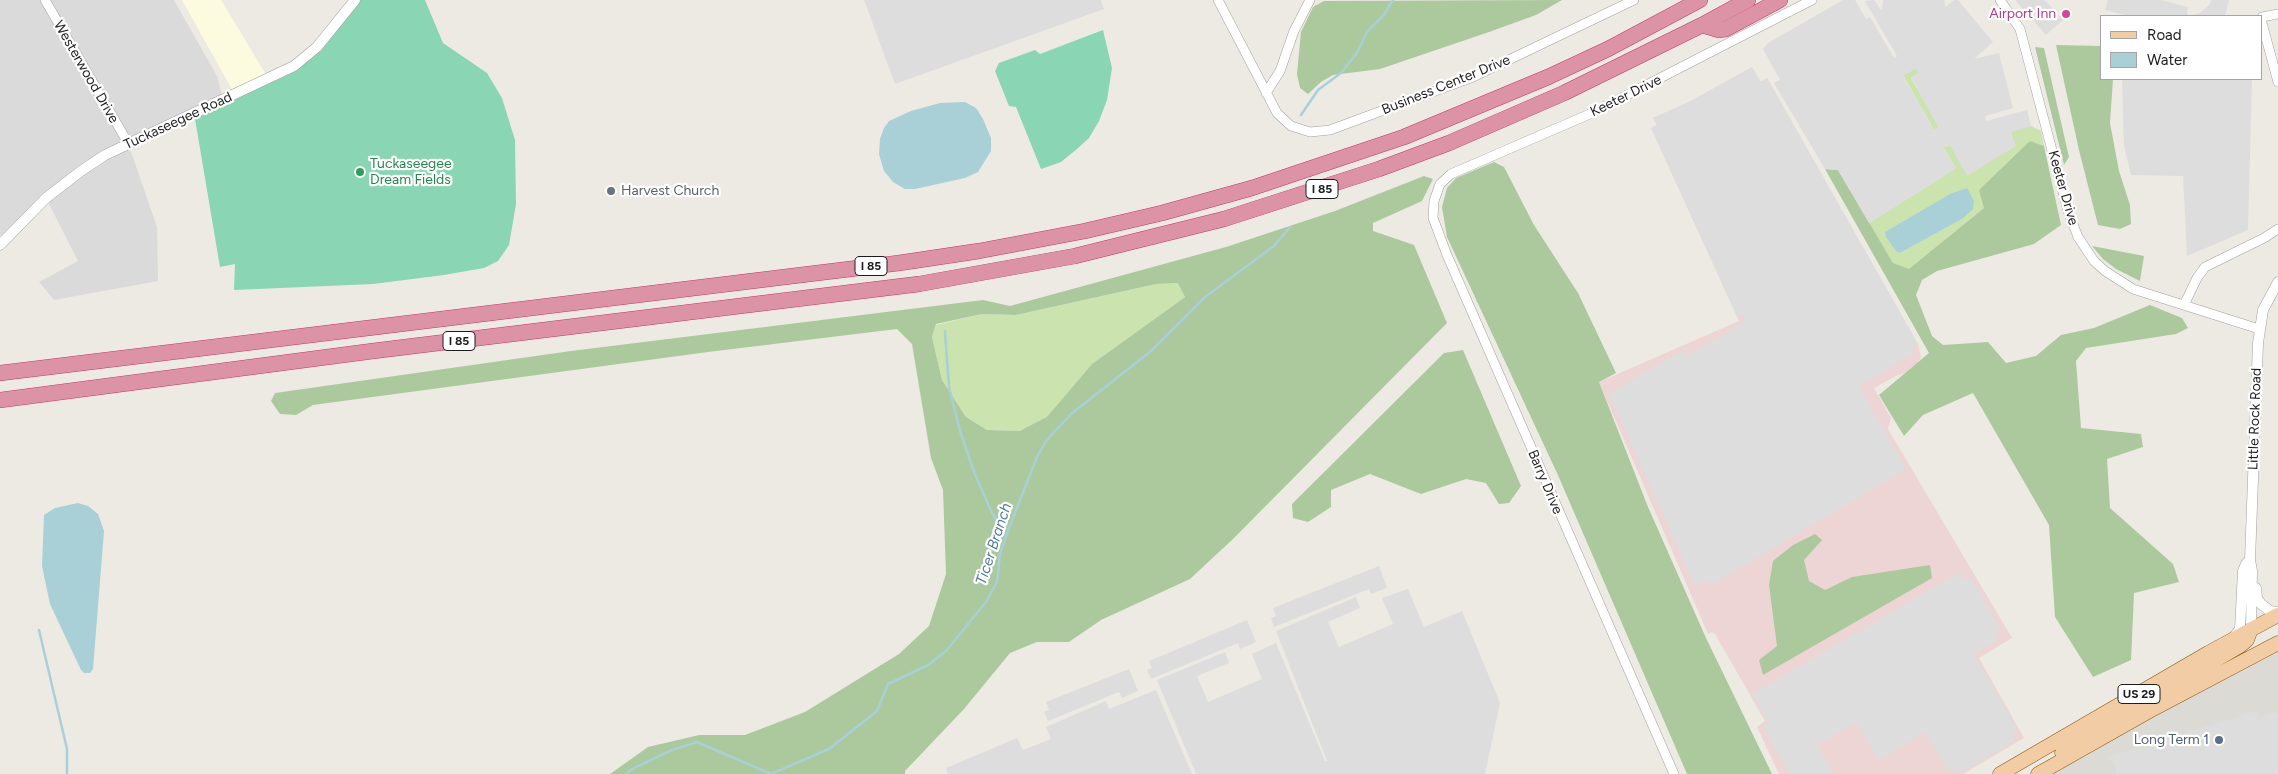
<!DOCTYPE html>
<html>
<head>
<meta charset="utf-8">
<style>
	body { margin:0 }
	#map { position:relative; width:2278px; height:774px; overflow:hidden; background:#edeae4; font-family:Figtree,sans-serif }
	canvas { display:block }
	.legend { position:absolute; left:2100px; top:15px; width:162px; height:65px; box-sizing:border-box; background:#fff; border:1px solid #a5a5a5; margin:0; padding:6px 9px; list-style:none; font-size:15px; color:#1d1d1d }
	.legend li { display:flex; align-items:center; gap:10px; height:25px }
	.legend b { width:25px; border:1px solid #a5a5a5 }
</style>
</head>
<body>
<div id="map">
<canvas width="2278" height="774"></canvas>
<ul class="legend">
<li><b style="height:6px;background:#f2cca4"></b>Road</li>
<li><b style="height:14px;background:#a9cfd7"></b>Water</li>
</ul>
</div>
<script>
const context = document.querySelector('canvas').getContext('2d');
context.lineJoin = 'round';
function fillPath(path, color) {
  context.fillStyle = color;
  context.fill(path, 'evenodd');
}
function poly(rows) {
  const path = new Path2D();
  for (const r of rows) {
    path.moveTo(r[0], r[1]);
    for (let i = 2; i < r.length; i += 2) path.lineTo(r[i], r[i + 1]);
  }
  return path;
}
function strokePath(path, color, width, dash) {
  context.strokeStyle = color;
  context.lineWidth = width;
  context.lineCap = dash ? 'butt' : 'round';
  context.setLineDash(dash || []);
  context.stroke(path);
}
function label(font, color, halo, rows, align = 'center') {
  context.font = font + ' Figtree,sans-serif';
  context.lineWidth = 4.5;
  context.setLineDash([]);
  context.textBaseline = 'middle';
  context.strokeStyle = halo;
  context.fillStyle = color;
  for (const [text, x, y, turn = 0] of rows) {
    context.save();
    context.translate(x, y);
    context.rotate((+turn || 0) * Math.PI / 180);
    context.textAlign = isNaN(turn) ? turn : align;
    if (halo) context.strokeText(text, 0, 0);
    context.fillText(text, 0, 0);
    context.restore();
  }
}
fillPath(poly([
	[0,0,174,0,217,76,223,100,128,143,157,227,158,281,54,300,39,282,78,261,46,198,4,240,0,234]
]), '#dbdada');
fillPath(poly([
	[1752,67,1761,82,1767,78,1918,344,1921,357,1918,363,1905,373,1896,376,1874,388,1891,418,1888,429,2012,638,1979,658,2024,738,1963,774,1779,774,1757,727,1765,721,1715,634,1712,632,1708,634,1599,382,1739,321,1651,128,1657,125,1653,118,1691,101]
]), '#edd5d5');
fillPath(poly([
	[182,0,221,0,268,78,234,93]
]), '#fcfadf');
fillPath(poly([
	[2278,648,2278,774,2052,774,2092,751]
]), '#dcdad5');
fillPath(poly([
	[1916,68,1919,73,1911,78,1939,127,1934,130,1903,75],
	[2031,126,2041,131,2044,146,2030,141,1984,208,1909,270,1893,263,1869,223,1956,168,1943,147],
	[1967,188,1962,219,1900,253,1897,252,1952,193],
	[1179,283,1185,297,1092,364,1048,417,1018,431,987,430,966,417,942,380,932,337,936,325,982,314,1016,315,1156,284]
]), '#cbe3af');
fillPath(poly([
	[1562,0,1536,15,1489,32,1380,69,1333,75,1321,82,1308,94,1300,88,1297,74,1301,32,1313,7,1324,1],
	[2056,45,2102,46,2102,79,2113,79,2110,123,2119,171,2130,205,2131,224,2120,229,2098,225,2079,150],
	[2035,47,2044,48,2069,157,2064,165],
	[2030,141,2044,146,2061,225,2034,244,1937,271,1922,280,1916,295,1932,336,1943,345,1988,342,2006,363,2036,356,2061,335,2094,328,2150,305,2182,318,2188,328,2176,334,2086,348,2076,361,2081,428,2141,434,2143,447,2107,459,2110,508,2173,564,2179,582,2134,593,2131,660,2093,677,2055,617,2049,525,1973,393,1923,415,1904,436,1879,395,1929,353,1825,169,1838,170,1893,263,1909,269,1984,208,1979,190],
	[1494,162,1504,167,1534,225,1578,293,1616,373,1599,382,1648,507,1706,638,1772,774,1687,774,1557,473,1447,237,1442,207,1447,188,1456,178],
	[1424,176,1433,179,1422,201,1373,223,1373,231,1414,245,1447,323,1233,539,1190,579,1101,620,1069,642,1037,642,1010,653,964,709,905,771,905,774,610,774,648,747,699,735,745,735,805,712,899,654,929,626,946,574,943,490,931,458,912,344,897,329,708,352,313,405,296,415,280,414,271,401,275,393,571,351,983,300,1010,306,1226,247,1335,211],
	[1178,283,1185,297,1092,364,1047,417,1019,431,987,430,966,417,942,380,932,337,936,324,982,314,1016,315,1156,284],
	[2092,246,2144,256,2140,281,2116,269,2103,259],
	[1463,350,1521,486,1509,503,1499,504,1486,483,1466,479,1421,494,1370,474,1331,490,1331,507,1308,522,1293,518,1292,504,1444,353],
	[1815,534,1822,540,1804,560,1809,581,1825,590,1852,577,1930,565,1932,578,1763,675,1759,660,1777,646,1769,585,1773,561,1793,545]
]), '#acc99d');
fillPath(poly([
	[354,0,425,0,443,43,487,73,502,98,515,140,516,204,509,245,498,261,484,268,444,275,373,284,234,290,235,264,220,267,194,113,306,57],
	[1103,30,1112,68,1107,100,1099,121,1089,138,1077,149,1061,162,1041,169,1016,107,1009,106,995,71,999,63,1035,50,1040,54]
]), '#8ad5b3');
fillPath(poly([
	[864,0,1101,0,1104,9,895,84],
	[1843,0,1855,0,1866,19,1870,17,1894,58,1897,56,1865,1,1874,0,1882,11,1883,0,1944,0,1946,7,1954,0,1958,0,1993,42,1974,59,1999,53,2013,108,1985,116,1986,121,2027,110,2031,126,2011,132,2016,146,1967,176,1950,145,1943,147,1956,168,1869,223,1838,170,1825,169,1774,83,1780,80,1763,49,1768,43],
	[1916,68,1919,73,1911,77,1938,127,1934,130,1903,76],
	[2015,0,2045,0,2063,20,2046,35],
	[2108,0,2161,0,2188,7,2187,14,2190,16,2200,13,2210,4,2211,0,2229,0,2225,16,2129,16,2105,10],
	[1752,67,1761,82,1767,78,1918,344,1912,348,1915,353,1859,386,1906,469,1711,585,1708,579,1695,586,1609,394,1683,350,1687,356,1746,321,1743,314,1737,316,1651,128,1657,125,1653,118,1691,101],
	[2122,79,2252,79,2248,230,2187,256,2183,176,2131,175,2124,146],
	[1379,566,1387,588,1371,594,1369,589,1274,627,1271,618,1276,616,1273,608],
	[1960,572,1963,580,1970,576,2001,629,1995,633,1998,639,1974,654,2018,731,2012,735,2016,741,1958,774,1955,768,1949,772,1925,732,1879,760,1856,722,1817,745,1833,774,1790,774,1763,727,1769,723,1752,694],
	[1408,589,1424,627,1462,611,1500,703,1485,774,1196,774,1157,680,1225,652,1229,663,1197,676,1208,702,1262,679,1252,654,1276,643,1325,761,1327,761,1276,631,1356,597,1360,608,1328,622,1339,647,1393,624,1382,598],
	[1247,620,1256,642,1240,649,1238,643,1151,679,1147,670,1152,668,1149,661],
	[1129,669,1138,691,1122,698,1119,692,1048,721,1044,712,1049,710,1046,702],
	[1156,690,1192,774,948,774,946,768,1017,738,1023,750,1051,739,1046,727,1106,701,1109,709],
	[2256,711,2261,717,2278,712,2278,774,2116,774,2115,765,2108,757]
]), '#ddd');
fillPath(poly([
	[965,102,976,108,983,119,991,138,991,151,978,172,965,178,915,189,905,189,893,182,884,171,879,154,880,139,884,128,889,121,911,111,940,103],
	[1967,188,1974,201,1973,209,1962,219,1900,253,1897,252,1886,237,1885,232,1952,193],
	[78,503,88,506,98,514,104,531,93,669,90,673,84,673,81,670,50,604,42,566,44,515,55,508]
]), '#a9cfd7');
strokePath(poly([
	[1301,115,1318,90,1341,73,1357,53,1367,32,1383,16,1393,0],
	[945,331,949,387,960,431,974,472,992,513,1006,536],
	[39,630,67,749,67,774],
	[626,774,634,768,672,750,697,742,771,774,829,749,877,711,888,684,928,665,946,651,986,602,997,582,1000,554,1006,536,1037,457,1046,441,1071,414,1151,351,1205,297,1274,246,1290,227]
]), '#a9cfd7', 2.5);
const minor = poly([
	[45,0,128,143],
	[1218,0,1277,113,1291,126,1310,132,1330,130,1473,77,1634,0],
	[2000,0,2020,29,2068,211,2078,237,2094,261,2105,271,2133,289,2259,329],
	[2262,17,2278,14],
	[2262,23,2278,82],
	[1266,93,1280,71,1294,31,1310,0],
	[2184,305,2197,278,2205,267,2264,238,2278,229],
	[1674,774,1447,255,1433,218,1434,201,1440,184,1451,174,1592,113,1812,0]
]);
const tertiary = poly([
	[0,245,46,198,81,171,105,155,294,66,317,47,355,0],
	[2256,588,2257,598,2261,604,2270,611,2278,612],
	[2251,629,2252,571,2250,560,2258,343,2263,310,2278,282],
	[2233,638,2240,629,2243,571,2246,564,2250,560]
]);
const primary = poly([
	[2062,753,2076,741,2240,646,2247,640,2251,629],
	[2000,774,2208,653,2278,615],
	[2038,774,2153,709,2278,643]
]);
const motorway = poly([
	[1702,25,1719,30,1726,29,1780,0],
	[0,373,899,263,979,251,1085,231,1162,213,1252,188,1404,137,1548,77,1608,49,1700,0],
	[0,400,373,351,919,284,1075,256,1224,219,1379,169,1449,143,1564,93,1702,25,1748,0]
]);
strokePath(minor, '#a1a1a1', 10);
strokePath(tertiary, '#a1a1a1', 11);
strokePath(primary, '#88580f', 15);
strokePath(motorway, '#c73570', 16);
strokePath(minor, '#fff', 9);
strokePath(tertiary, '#fff', 10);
strokePath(primary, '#f2cca4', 14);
strokePath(motorway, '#dd93a6', 15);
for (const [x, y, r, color] of [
	[2066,14,5,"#d1479c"],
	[360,172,5,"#2e9e5b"],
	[611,191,5,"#6b7280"],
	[2219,740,5,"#5c6f8a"]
]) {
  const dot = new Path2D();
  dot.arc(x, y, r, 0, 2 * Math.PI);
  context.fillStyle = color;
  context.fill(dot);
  strokePath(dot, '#fff', 2);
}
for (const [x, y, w] of [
	[1322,189,32],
	[871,266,32],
	[459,341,32],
	[2139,694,42]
]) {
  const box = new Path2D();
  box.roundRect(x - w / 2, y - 9.5, w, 19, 4);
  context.fillStyle = '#fff';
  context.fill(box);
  strokePath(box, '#1d1d1d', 1);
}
label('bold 12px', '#1d1d1d', null, [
	["I 85",1322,189],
	["I 85",871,266],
	["I 85",459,341],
	["US 29",2139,694]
]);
label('14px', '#b23c85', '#fff', [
	["Airport Inn",2056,14]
], 'right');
label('14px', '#1d1d1d', '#fff', [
	["Westerwood Drive",86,72,60],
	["Business Center Drive",1446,85,-22],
	["Keeter Drive",1626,96,-26],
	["Tuckaseegee Road",178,121,-25],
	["Keeter Drive",2063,188,74],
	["Little Rock Road",2255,419,-88],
	["Barry Drive",1545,482,67]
]);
label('14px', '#27864d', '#fff', [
	["Tuckaseegee",370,164],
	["Dream Fields",370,180]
], 'left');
label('14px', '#5b616d', '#fff', [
	["Harvest Church",621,191]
], 'left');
label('14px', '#4e5e75', '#fff', [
	["Long Term 1",2209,740]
], 'right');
label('italic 15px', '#507a9c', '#fff', [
	["Ticer Branch",994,544,-72]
]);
</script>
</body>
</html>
